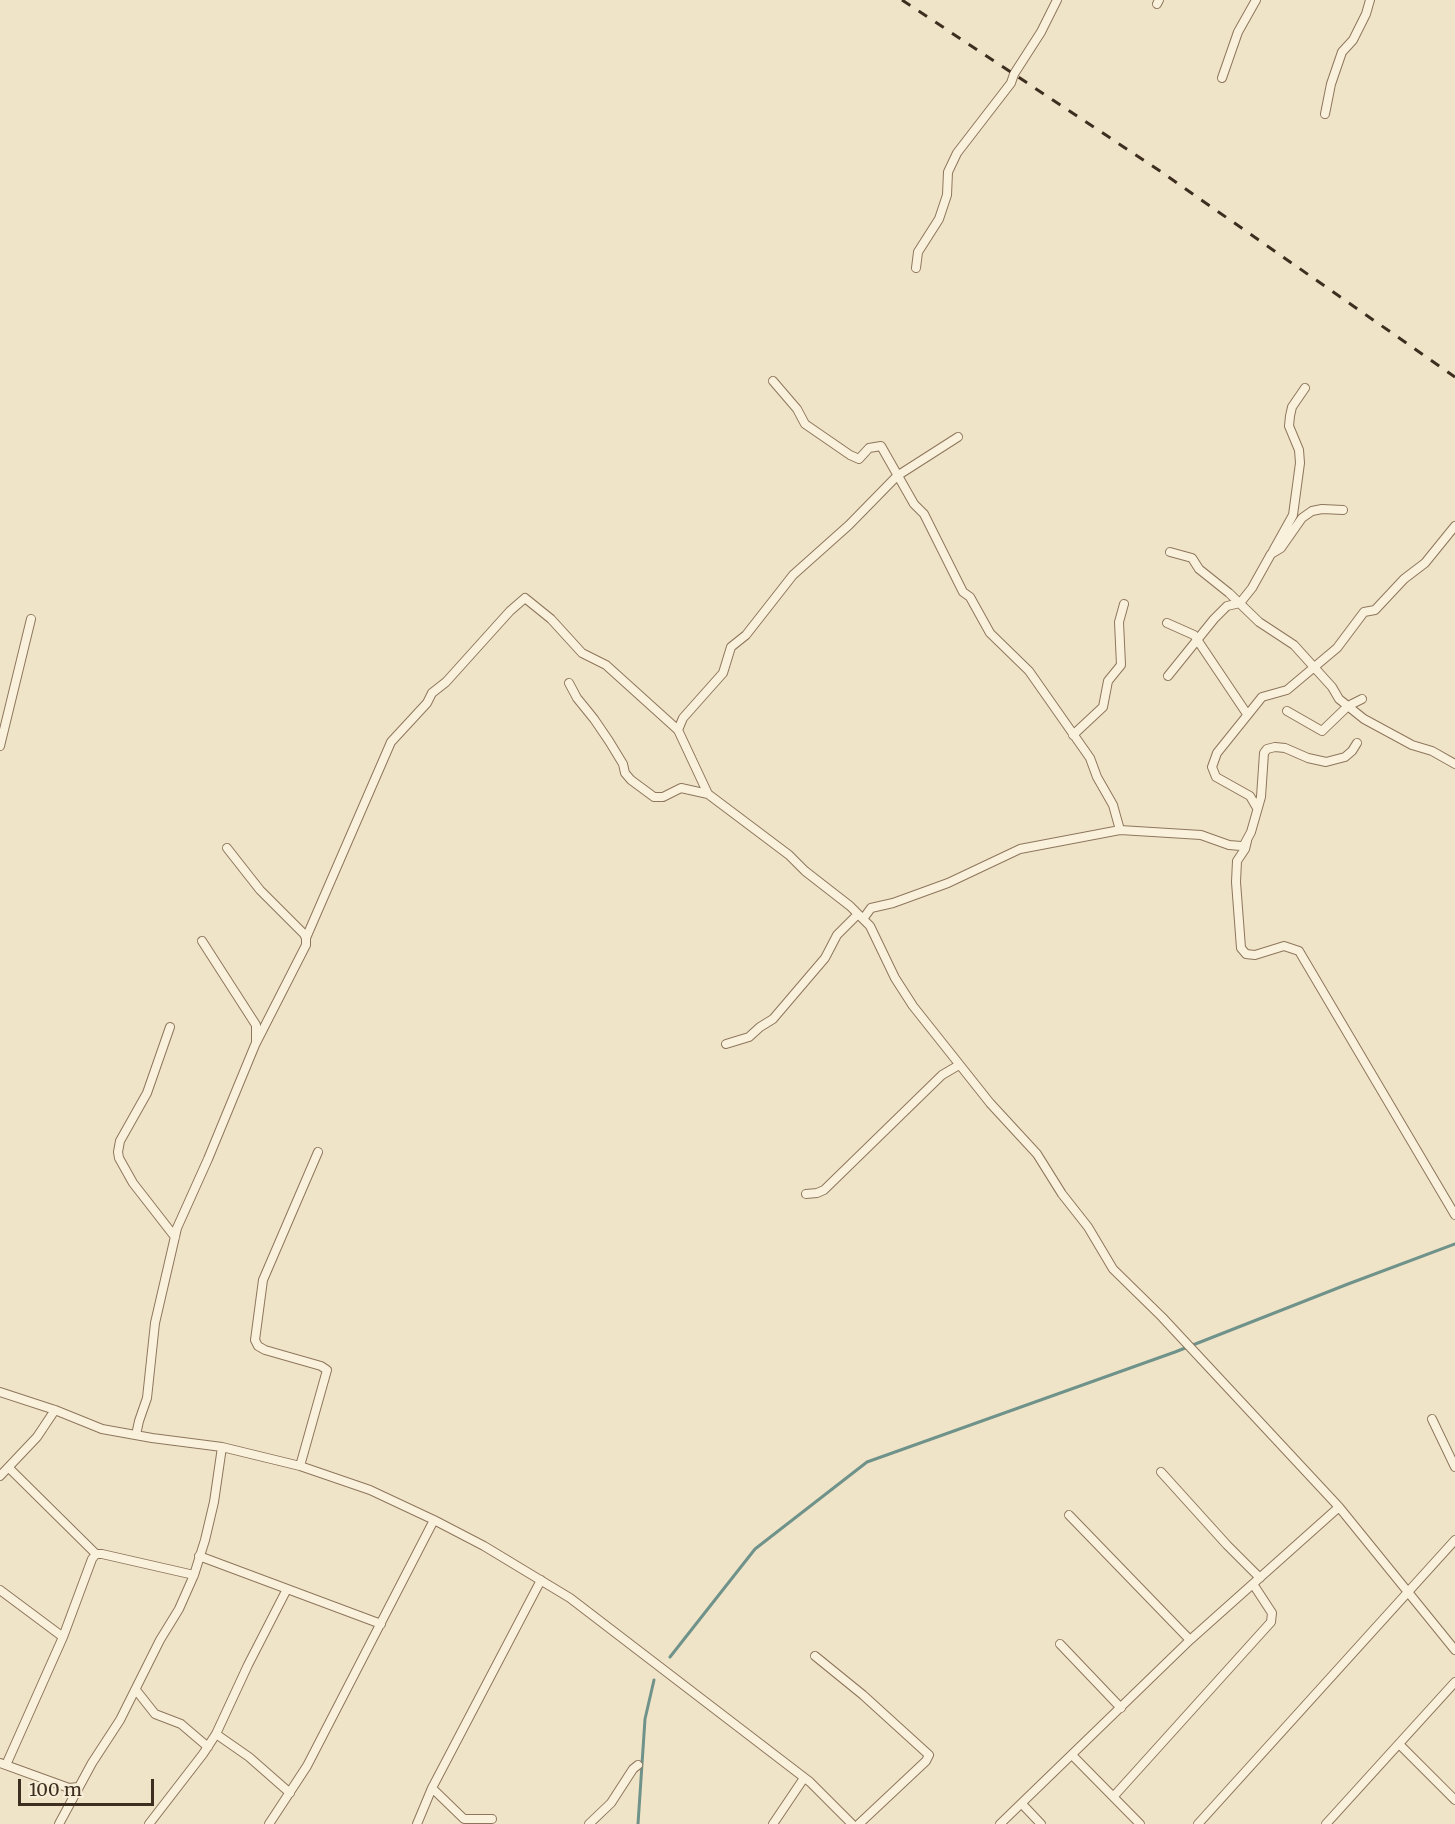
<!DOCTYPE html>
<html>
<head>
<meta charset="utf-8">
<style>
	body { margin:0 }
	#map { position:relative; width:1455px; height:1824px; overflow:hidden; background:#f0e4c8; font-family:Merriweather,serif }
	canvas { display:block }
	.scale { position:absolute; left:18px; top:1779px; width:136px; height:27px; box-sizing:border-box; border:3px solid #3d2e20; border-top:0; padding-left:8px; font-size:18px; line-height:21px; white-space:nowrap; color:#3d2e20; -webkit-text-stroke:4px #f7eed8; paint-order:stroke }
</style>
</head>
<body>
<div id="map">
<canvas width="1455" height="1824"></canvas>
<div class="scale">100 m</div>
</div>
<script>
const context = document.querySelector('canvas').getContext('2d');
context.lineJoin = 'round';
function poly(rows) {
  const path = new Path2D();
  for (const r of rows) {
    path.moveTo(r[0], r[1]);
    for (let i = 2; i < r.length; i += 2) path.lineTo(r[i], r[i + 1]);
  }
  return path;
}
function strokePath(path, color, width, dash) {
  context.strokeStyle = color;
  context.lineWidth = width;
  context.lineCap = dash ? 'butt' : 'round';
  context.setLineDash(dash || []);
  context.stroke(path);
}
strokePath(poly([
	[670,1657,755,1549,867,1462,1175,1352,1348,1284,1455,1244],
	[638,1824,645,1719,654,1680]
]), '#6f938a', 3);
const street = poly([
	[1157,4,1159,0],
	[1222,78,1238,32,1256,0],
	[1325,114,1331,84,1342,52,1353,40,1366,14,1370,0],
	[916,268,918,252,939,219,947,195,948,172,957,153,1011,83,1014,74,1041,32,1057,0],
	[773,381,797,409,805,424,850,455,859,459,869,448,881,446,914,504,924,514,963,592,970,597,990,633,1029,671,1090,758,1097,777,1113,805,1120,830],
	[1273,551,1293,515,1300,463,1299,450,1289,426,1290,416,1292,407,1305,388],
	[1170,552,1192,558,1199,569,1229,593,1259,622,1294,645,1332,687,1339,699,1364,719,1412,745,1432,751,1455,764],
	[1167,623,1194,635,1247,714],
	[1168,676,1214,619,1227,606,1240,603,1252,588,1271,554,1281,548,1302,518,1312,511,1322,509,1343,510],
	[569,683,577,698,594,719,609,741,623,764,625,773,631,780,654,797,663,797,681,788,708,794,789,855,805,871,850,906,870,926,895,978,913,1006,990,1103,1037,1154,1062,1194,1088,1227,1113,1269,1162,1317,1339,1507,1455,1650],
	[1287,711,1322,731,1348,706,1362,699],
	[1073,735,1103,707,1108,681,1121,665,1119,622,1124,604],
	[0,746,31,619],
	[708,794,678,730,683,718,723,673,731,647,746,635,793,575,849,525,897,476,958,437],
	[1257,808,1250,796,1216,777,1212,767,1217,753,1262,697,1287,690,1337,648,1364,612,1375,610,1404,579,1425,563,1455,526],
	[1247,841,1245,849,1237,861,1236,882,1241,948,1246,954,1255,955,1284,946,1299,951,1455,1215],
	[863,919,871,908,893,903,948,883,1020,849,1120,830,1201,835,1229,845,1241,846,1244,845,1251,832,1261,797,1264,753,1267,749,1275,747,1285,748,1308,758,1326,762,1345,757,1352,751,1357,743],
	[306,938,391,742,427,703,432,693,446,682,510,611,525,598,551,619,582,653,606,665,678,730],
	[202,941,256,1025,256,1042],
	[170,1027,147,1093,120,1141,118,1152,119,1158,133,1183,175,1237],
	[726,1044,749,1037,760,1027,773,1019,825,958,837,935,858,914],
	[806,1194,817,1193,824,1190,942,1075,959,1065],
	[0,1392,55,1410,102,1429,152,1438,222,1447,300,1466,370,1490,434,1520,484,1546,570,1598,810,1782,852,1824],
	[1432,1419,1455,1467],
	[136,1435,139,1421,147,1398,155,1323,177,1228,208,1159,255,1045,306,945,306,938,304,934,260,890,227,848],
	[300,1466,327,1370,321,1366,265,1350,258,1346,255,1340,263,1280,318,1152],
	[9,1468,96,1554],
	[1161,1472,1227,1545,1260,1578],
	[0,1476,37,1437,55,1410],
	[1069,1515,1190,1640],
	[199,1556,381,1624],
	[0,1590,63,1637],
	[1060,1644,1121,1708],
	[815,1656,863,1695,929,1755,926,1761,859,1824],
	[136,1690,155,1714,181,1724,208,1747],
	[216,1734,249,1757,290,1793],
	[1399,1744,1455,1800],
	[1072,1755,1140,1824],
	[0,1763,69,1788,78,1787],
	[6,1765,63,1637,92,1559,96,1554,102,1554,194,1575],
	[432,1788,464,1819,492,1819],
	[1114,1796,1271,1622,1272,1613,1253,1584],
	[1022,1804,1041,1824],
	[59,1824,92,1763,120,1720,160,1640,179,1609,194,1575,205,1540,214,1502,222,1447],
	[149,1824,203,1754,216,1734,248,1665,287,1589],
	[269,1824,307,1766,434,1520],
	[417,1824,432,1788,541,1580],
	[589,1824,611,1803,633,1769,638,1765],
	[773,1824,804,1778],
	[1000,1824,1190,1640,1339,1507],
	[1198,1824,1455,1540],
	[1326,1824,1455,1682]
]);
strokePath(street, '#8d765c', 10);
strokePath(street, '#faf1dc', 8);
strokePath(poly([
	[902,0,1157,169,1455,377]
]), '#3d2e20', 3, [10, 10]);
</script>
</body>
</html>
